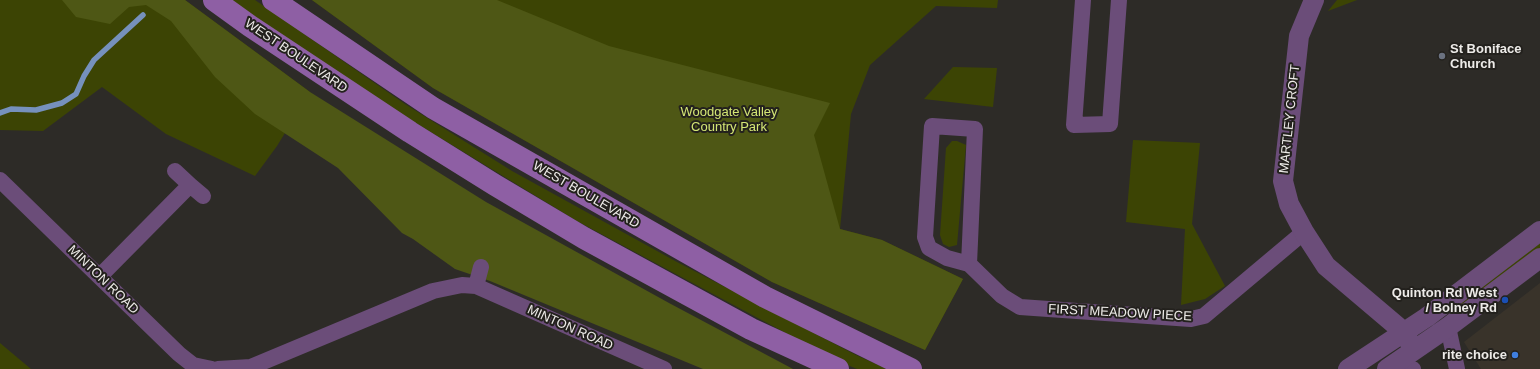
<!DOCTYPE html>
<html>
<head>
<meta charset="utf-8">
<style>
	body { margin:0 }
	canvas { display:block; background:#2d2b27 }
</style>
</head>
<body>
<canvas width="1540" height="369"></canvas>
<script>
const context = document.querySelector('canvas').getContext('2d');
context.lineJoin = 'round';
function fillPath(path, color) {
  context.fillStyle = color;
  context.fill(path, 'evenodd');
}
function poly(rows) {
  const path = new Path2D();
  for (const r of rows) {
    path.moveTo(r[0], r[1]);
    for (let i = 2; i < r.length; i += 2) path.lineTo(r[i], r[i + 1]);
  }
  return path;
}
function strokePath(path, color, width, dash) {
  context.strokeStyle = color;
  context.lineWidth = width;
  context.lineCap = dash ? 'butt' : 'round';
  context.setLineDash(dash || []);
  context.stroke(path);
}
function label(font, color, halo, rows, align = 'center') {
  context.font = font + ' Arial,sans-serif';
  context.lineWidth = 4;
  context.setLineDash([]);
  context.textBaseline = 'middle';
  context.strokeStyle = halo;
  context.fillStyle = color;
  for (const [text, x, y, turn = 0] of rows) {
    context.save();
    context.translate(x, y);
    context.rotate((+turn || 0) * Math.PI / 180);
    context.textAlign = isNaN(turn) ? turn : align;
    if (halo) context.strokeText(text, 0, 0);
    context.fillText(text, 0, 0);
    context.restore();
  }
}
fillPath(poly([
	[1540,283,1540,369,1481,369,1464,342]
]), '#39332a');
fillPath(poly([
	[0,0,185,0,310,92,277,146,255,176,166,134,102,87,43,131,0,130],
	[231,0,255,0,405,104,512,171,677,262,856,355,887,369,857,369,838,361,577,221,355,86],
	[312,0,998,0,997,8,936,6,870,65,851,114,840,229,882,240,963,279,925,350,772,282,433,88],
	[1337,0,1357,0,1328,11],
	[953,67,997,68,993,107,924,99],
	[1133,140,1200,143,1192,224,1225,286,1205,299,1181,305,1185,229,1126,222],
	[952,141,957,141,966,145,957,245,949,247,943,244,940,235,946,148],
	[1540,242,1540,252,1462,307,1460,303],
	[0,343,31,369,0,369]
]), '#3c4404');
fillPath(poly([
	[62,0,185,0,310,92,486,202,669,303,793,369,703,369,490,281,455,269,413,239,402,233,338,168,255,114,215,77,171,21,146,5,129,7,110,24,76,17],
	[312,0,497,0,609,46,830,103,814,135,840,229,882,240,963,279,925,350,772,282,433,88]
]), '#4e5715');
strokePath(poly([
	[0,113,11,109,36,110,62,103,76,94,84,76,94,60,143,15]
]), '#7691bd', 5.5);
strokePath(poly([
	[1083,0,1074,125,1110,124,1119,0],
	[175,171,190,185],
	[0,180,179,354,193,365,212,369],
	[969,264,947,258,929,248,925,237,932,126,975,129,969,264,1002,296,1020,307,1191,319,1204,316,1304,232],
	[100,276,190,185,203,196],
	[476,286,481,267],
	[1448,327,1457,369],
	[1394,365,1413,369],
	[218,369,251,367,433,291,462,285,476,286,664,369]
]), '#6b4d79', 16);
strokePath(poly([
	[1314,0,1299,36,1283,181,1289,204,1304,232,1326,266,1398,327,1415,349],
	[1348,369,1427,317,1540,231],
	[1387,369,1448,327,1540,258]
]), '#6b4d79', 20);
strokePath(poly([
	[214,0,250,26,410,132,495,185,584,238,751,329,838,369],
	[273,0,433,108,765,297,911,369]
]), '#8e5fa4', 22);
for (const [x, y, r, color] of [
	[1442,56,4,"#6b7280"],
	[1505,300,4,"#1a4fb4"],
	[1515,355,4,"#3f7fe0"]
]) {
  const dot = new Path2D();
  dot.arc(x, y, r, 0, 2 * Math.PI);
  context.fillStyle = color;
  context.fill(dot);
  strokePath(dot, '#23211d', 1.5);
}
label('bold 13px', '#edebe8', '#23211d', [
	["St Boniface",1450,49,"left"],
	["Church",1450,64,"left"],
	["Quinton Rd West",1497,293],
	["/ Bolney Rd",1497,308],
	["rite choice",1507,355]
], 'right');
label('13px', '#edebe8', '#23211d', [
	["WEST BOULEVARD",296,56,34],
	["MARTLEY CROFT",1290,119,-84],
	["WEST BOULEVARD",586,195,30],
	["MINTON ROAD",103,280,44],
	["FIRST MEADOW PIECE",1120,313,3],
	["MINTON ROAD",570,328,24]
]);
label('13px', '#d4e675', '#23211d', [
	["Woodgate Valley",729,112],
	["Country Park",729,127]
]);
</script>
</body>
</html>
